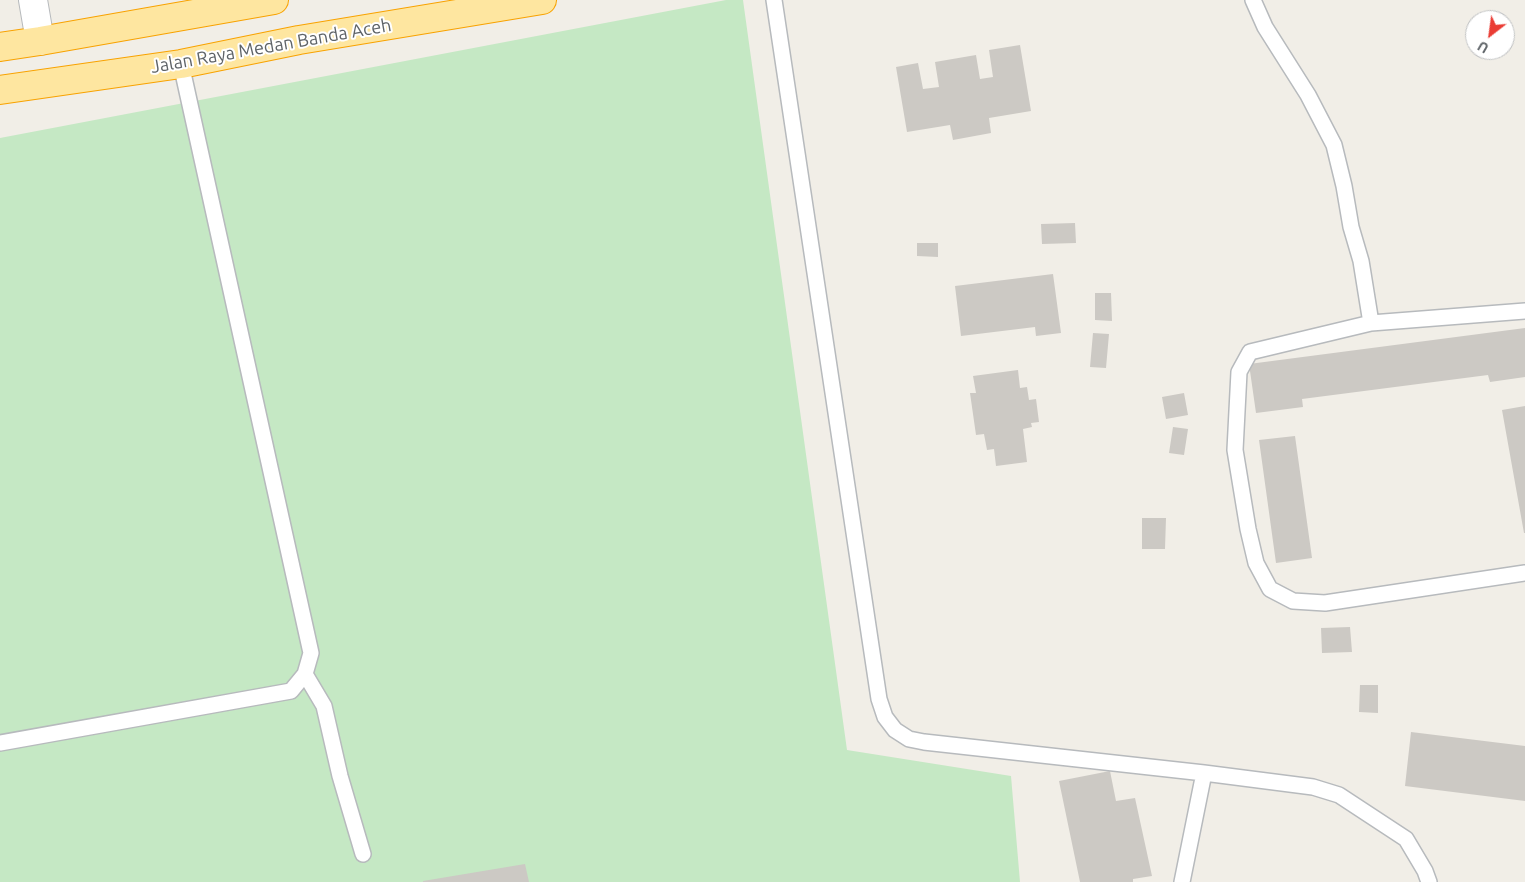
<!DOCTYPE html>
<html>
<head>
<meta charset="utf-8">
<style>
	body { margin:0 }
	#map { position:relative; width:1525px; height:882px; overflow:hidden; background:#f1eee7; font-family:Ubuntu,sans-serif }
	canvas { display:block }
	.north { position:absolute; left:1465px; top:10px; width:50px; height:50px; box-sizing:border-box; background:#fff; border:1px solid #bfc1c2; border-radius:50%; rotate:210deg; font-size:14px; font-weight:700; line-height:20px; text-align:center; color:#5e6367 }
	.north::after { content:''; display:block; margin:auto; width:18px; height:22px; background:#ea3c34; clip-path:polygon(50% 0,100% 100%,50% 72%,0 100%) }
</style>
</head>
<body>
<div id="map">
<canvas width="1525" height="882"></canvas>
<div class="north">U</div>
</div>
<script>
const context = document.querySelector('canvas').getContext('2d');
context.lineJoin = 'round';
function fillPath(path, color) {
  context.fillStyle = color;
  context.fill(path, 'evenodd');
}
function poly(rows) {
  const path = new Path2D();
  for (const r of rows) {
    path.moveTo(r[0], r[1]);
    for (let i = 2; i < r.length; i += 2) path.lineTo(r[i], r[i + 1]);
  }
  return path;
}
function strokePath(path, color, width, dash) {
  context.strokeStyle = color;
  context.lineWidth = width;
  context.lineCap = dash ? 'butt' : 'round';
  context.setLineDash(dash || []);
  context.stroke(path);
}
function label(font, color, halo, rows, align = 'center') {
  context.font = font + ' Ubuntu,sans-serif';
  context.lineWidth = 4;
  context.setLineDash([]);
  context.textBaseline = 'middle';
  context.strokeStyle = halo;
  context.fillStyle = color;
  for (const [text, x, y, turn = 0] of rows) {
    context.save();
    context.translate(x, y);
    context.rotate((+turn || 0) * Math.PI / 180);
    context.textAlign = isNaN(turn) ? turn : align;
    if (halo) context.strokeText(text, 0, 0);
    context.fillText(text, 0, 0);
    context.restore();
  }
}
fillPath(poly([
	[726,0,743,0,847,750,1011,776,1020,882,0,882,0,138]
]), '#c5e8c4');
fillPath(poly([
	[1020,45,1031,111,989,118,991,133,953,140,950,125,907,132,896,67,918,63,923,89,939,87,935,62,976,55,980,79,993,77,989,50],
	[1075,223,1076,243,1042,244,1041,224],
	[917,243,938,243,938,257,917,256],
	[1053,274,1061,333,1036,336,1035,327,961,336,955,286],
	[1095,293,1111,293,1112,321,1095,320],
	[1525,328,1525,377,1490,382,1488,375,1302,399,1303,407,1256,413,1249,364],
	[1093,333,1109,334,1106,368,1090,367],
	[1018,370,1020,388,1027,387,1029,400,1036,399,1039,422,1031,423,1032,427,1023,429,1027,462,996,466,994,449,987,450,984,434,976,435,970,393,976,393,973,376],
	[1184,393,1188,415,1166,419,1162,397],
	[1525,406,1525,533,1524,533,1502,410],
	[1173,427,1188,429,1184,455,1169,453],
	[1295,436,1312,558,1276,563,1259,440],
	[1142,518,1166,518,1165,549,1142,549],
	[1350,627,1352,652,1322,653,1321,628],
	[1360,685,1378,685,1378,713,1359,712],
	[1411,732,1525,746,1525,801,1405,786],
	[1110,771,1116,801,1135,798,1152,876,1133,879,1133,882,1080,882,1059,781],
	[525,864,529,882,423,882,423,881]
]), '#ccc9c4');
const service = poly([
	[774,0,879,699,885,717,895,730,909,739,924,742,1204,773,1313,787,1339,795,1406,839,1425,871,1429,882],
	[1253,0,1265,27,1308,95,1334,145,1344,186,1351,227,1361,261,1371,323],
	[1525,311,1371,323,1250,352,1239,372,1235,450,1248,529,1256,563,1270,589,1293,601,1325,603,1525,573],
	[305,674,324,706,340,776,363,854],
	[0,743,291,691,305,674,311,653,181,64],
	[1182,882,1204,773]
]);
const minor = poly([
	[33,0,40,41]
]);
const trunk = poly([
	[0,47,40,41,274,0],
	[0,90,181,64,299,40,542,0]
]);
strokePath(service, '#b7babd', 18);
strokePath(minor, '#b7babd', 30);
strokePath(trunk, '#f8a200', 30);
strokePath(service, '#fff', 15);
strokePath(minor, '#fff', 28);
strokePath(trunk, '#fee6a0', 28);
label('18px', '#5e6367', '#fff', [
	["Jalan Raya Medan Banda Aceh",271,46,-10]
]);
</script>
</body>
</html>
